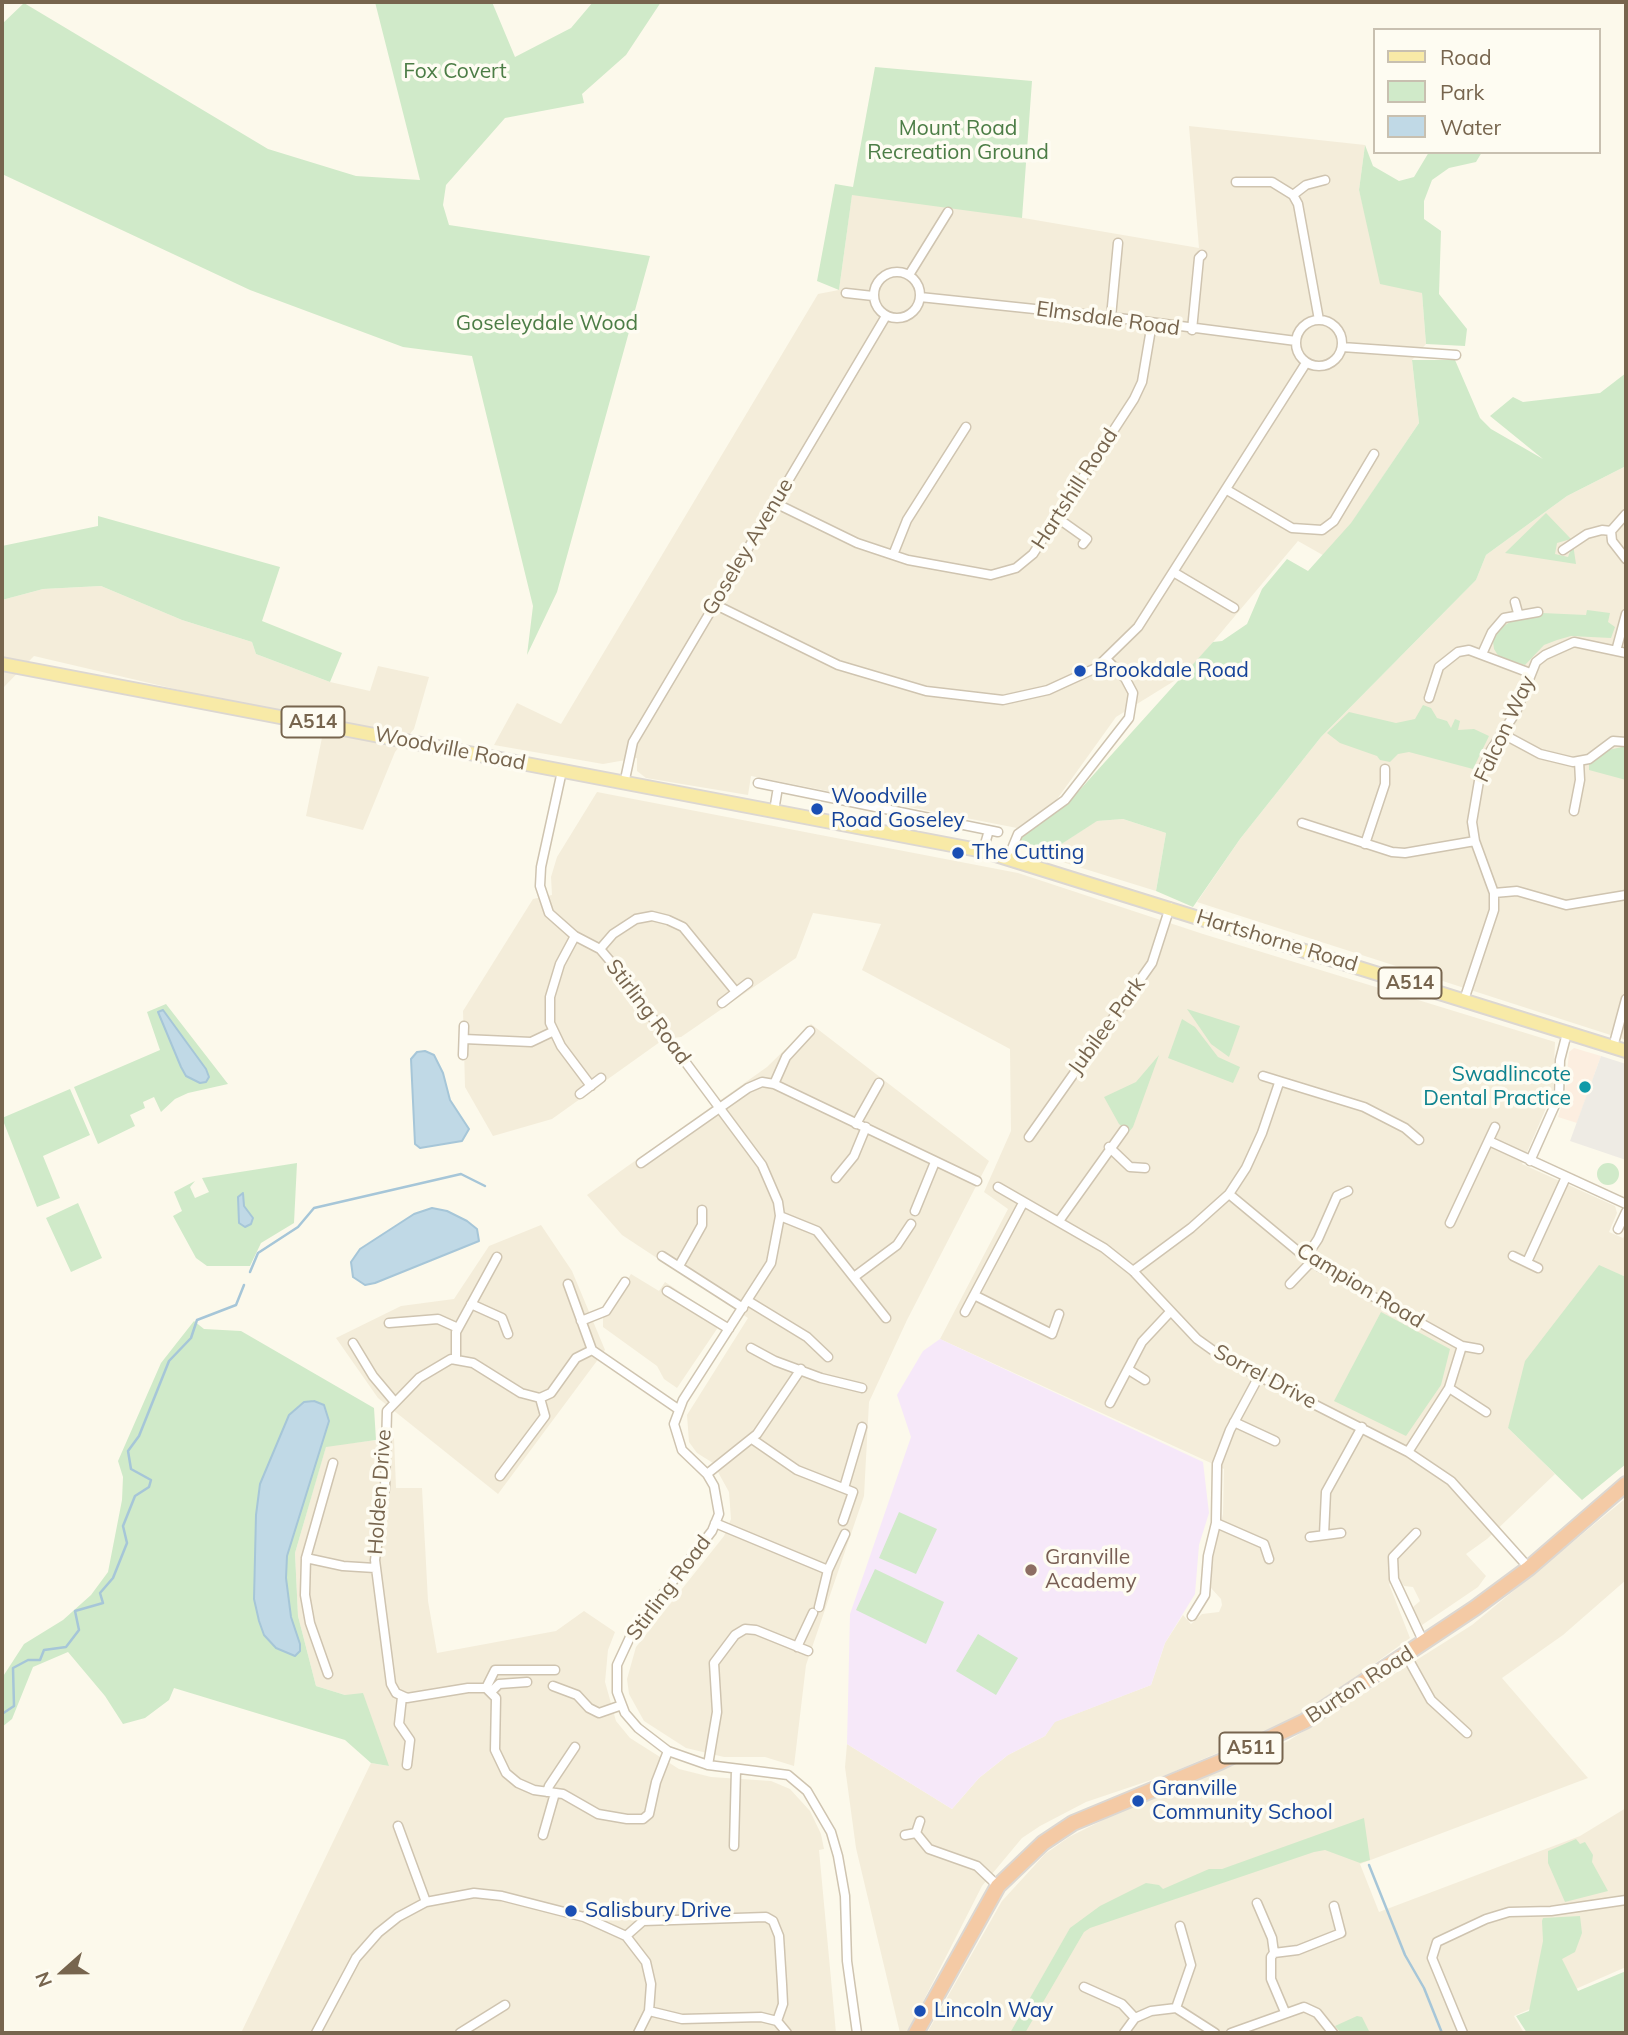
<!DOCTYPE html>
<html>
<head>
<meta charset="utf-8">
<style>
	body { margin:0 }
	#map { position:relative; width:1628px; height:2035px; overflow:hidden; background:#fcf9eb; font-family:Mulish,sans-serif }
	canvas { display:block }
	.frame { position:absolute; inset:0; border:4px solid #77654e; pointer-events:none }
	.legend { position:absolute; left:1373px; top:28px; width:228px; height:126px; box-sizing:border-box; background:#fefcf2; border:2px solid #c8c0b0; margin:0; padding:9px 12px; list-style:none; font-size:21px; color:#77654e }
	.legend li { display:flex; align-items:center; gap:14px; height:35px }
	.legend b { width:35px; border:2px solid #c8c0b0 }
	.north { position:absolute; left:28px; top:1937px; width:70px; height:70px; -webkit-text-stroke:5px #fefcf2; paint-order:stroke; rotate:249deg; font-size:19px; font-weight:700; line-height:28px; text-align:center; color:#77654e }
	.north::after { content:''; display:block; margin:auto; width:24px; height:32px; background:#77654e; clip-path:polygon(50% 0,100% 100%,50% 72%,0 100%) }
</style>
</head>
<body>
<div id="map">
<canvas width="1628" height="2035"></canvas>
<div class="frame"></div>
<ul class="legend">
<li><b style="height:9px;background:#f8eaa7"></b>Road</li>
<li><b style="height:19px;background:#d0eac9"></b>Park</li>
<li><b style="height:19px;background:#c0d9e6"></b>Water</li>
</ul>
<div class="north">N</div>
</div>
<script>
const context = document.querySelector('canvas').getContext('2d');
context.lineJoin = 'round';
function fillPath(path, color) {
  context.fillStyle = color;
  context.fill(path, 'evenodd');
}
function poly(rows) {
  const path = new Path2D();
  for (const r of rows) {
    if (r.length === 3) {
      path.moveTo(r[0] + r[2], r[1]);
      path.arc(r[0], r[1], r[2], 0, 2 * Math.PI);
      continue;
    }
    path.moveTo(r[0], r[1]);
    for (let i = 2; i < r.length; i += 2) path.lineTo(r[i], r[i + 1]);
  }
  return path;
}
function strokePath(path, color, width, dash) {
  context.strokeStyle = color;
  context.lineWidth = width;
  context.lineCap = dash ? 'butt' : 'round';
  context.setLineDash(dash || []);
  context.stroke(path);
}
function label(font, color, halo, rows, align = 'center') {
  context.font = font + ' Mulish,sans-serif';
  context.lineWidth = 7;
  context.setLineDash([]);
  context.textBaseline = 'middle';
  context.strokeStyle = halo;
  context.fillStyle = color;
  for (const [text, x, y, turn = 0] of rows) {
    context.save();
    context.translate(x, y);
    context.rotate((+turn || 0) * Math.PI / 180);
    context.textAlign = isNaN(turn) ? turn : align;
    if (halo) context.strokeText(text, 0, 0);
    context.fillText(text, 0, 0);
    context.restore();
  }
}
fillPath(poly([
	[1189,126,1365,145,1359,190,1368,224,1422,293,1426,344,1412,360,1419,423,1328,558,1298,541,1187,673,1116,717,1055,802,1017,828,751,776,748,795,646,778,637,771,637,758,603,764,494,745,517,703,561,724,818,294,839,290,852,194,1000,214,1199,248],
	[1626,466,1626,1040,1197,902,1240,839,1321,737,1476,580,1486,555,1567,496],
	[101,586,182,620,252,642,256,654,330,682,370,691,378,666,429,677,414,729,395,752,363,830,306,816,326,718,192,693,34,656,2,689,2,600,43,589],
	[597,792,1018,873,1203,934,1555,1042,1553,1092,1522,1164,1615,1206,1617,1213,1609,1232,1623,1238,1626,1232,1626,1277,1599,1266,1508,1428,1555,1474,1487,1539,1466,1554,1486,1576,1478,1587,1422,1625,1414,1611,1413,1607,1420,1601,1413,1587,1404,1586,1400,1580,1389,1584,1410,1638,1345,1685,1302,1714,1257,1736,1166,1775,1086,1802,1040,1826,1022,1838,982,1886,907,2033,900,2033,856,1848,845,1767,847,1744,952,1809,979,1778,1008,1755,1045,1736,1054,1722,1151,1685,1165,1643,1183,1615,1191,1624,1202,1614,1219,1612,1222,1605,1221,1599,1211,1588,1213,1554,1223,1514,1224,1469,940,1339,1008,1209,984,1192,1011,1131,1010,1049,862,970,881,924,813,913,796,958,681,1037,664,1039,552,1119,493,1136,465,1087,463,1011,533,899,552,895,551,877,557,857],
	[1123,819,1166,833,1156,891,1043,856,1096,821],
	[811,1024,989,1161,907,1320,869,1402,864,1496,806,1665,794,1766,765,1757,724,1757,686,1748,644,1721,629,1694,627,1679,636,1647,724,1536,731,1519,729,1492,713,1463,697,1453,689,1442,687,1415,748,1318,622,1235,587,1195,767,1067],
	[541,1225,572,1271,605,1350,498,1494,378,1398,336,1338,401,1306,454,1299,489,1246],
	[631,1274,659,1291,665,1282,723,1320,677,1388,664,1379,657,1366,603,1327,603,1318],
	[394,1438,396,1488,422,1488,428,1601,437,1653,556,1631,584,1611,615,1632,608,1650,605,1682,616,1721,630,1738,679,1769,711,1777,771,1781,790,1789,810,1811,821,1834,824,1849,819,1850,836,2033,241,2033,371,1763,389,1766,345,1695,316,1686,298,1616,295,1553,326,1446],
	[1626,1498,1626,1580,1563,1635,1502,1678,1588,1778,1360,1864,1379,1912,1580,1836,1626,1808,1626,1967,1514,2016,1524,2033,927,2033,1002,1901,1045,1854,1069,1837,1109,1817,1288,1741,1472,1625]
]), '#f4edda');
fillPath(poly([
	[1574,1048,1601,1056,1577,1123,1558,1117,1565,1094,1569,1052]
]), '#fceee0');
fillPath(poly([
	[1601,1056,1626,1064,1626,1160,1570,1141]
]), '#eeebe4');
fillPath(poly([
	[940,1339,1203,1462,1209,1513,1199,1545,1195,1594,1165,1643,1151,1685,1055,1722,1045,1736,1008,1755,979,1778,952,1809,847,1744,850,1614,911,1437,897,1395,923,1351]
]), '#f6e8f9');
fillPath(poly([
	[375,2,492,2,515,57,571,28,593,2,661,2,626,55,582,94,584,103,505,118,446,185,443,205,449,225,650,256,557,592,527,655,533,606,472,356,403,347,250,290,2,174,2,24,24,3,268,149,356,176,420,180],
	[875,67,1032,81,1022,218,852,195,839,290,817,281,835,184,853,187],
	[1365,145,1373,166,1399,181,1414,177,1429,152,1482,152,1476,162,1449,168,1432,180,1424,201,1424,219,1441,231,1439,294,1467,329,1465,346,1426,344,1422,293,1380,284,1359,190],
	[1412,360,1455,360,1480,418,1491,429,1543,459,1490,416,1513,397,1523,402,1600,393,1626,373,1626,466,1567,496,1486,555,1476,580,1321,737,1240,839,1193,907,1156,891,1166,833,1123,819,1097,821,1043,856,1016,846,1020,837,1068,803,1213,642,1222,641,1247,624,1262,589,1287,559,1308,571,1351,523,1419,423],
	[1546,513,1571,539,1557,543,1555,554,1568,557,1573,544,1576,564,1505,553],
	[98,516,280,567,262,621,342,653,330,682,256,654,252,642,182,620,101,586,43,589,2,600,2,546,98,526],
	[1587,610,1610,613,1608,622,1615,627,1611,638,1571,636,1557,640,1544,645,1525,665,1499,657,1494,649,1493,641,1499,629,1518,617,1536,617,1542,613,1586,615],
	[1423,705,1431,708,1437,718,1447,721,1451,728,1455,719,1460,721,1458,730,1474,729,1489,736,1473,769,1409,752,1398,754,1390,762,1380,760,1377,756,1340,743,1327,733,1349,712,1396,723,1415,719],
	[1626,746,1626,780,1589,770,1589,764,1604,751],
	[166,1004,228,1084,188,1093,175,1099,161,1112,154,1097,143,1102,145,1108,130,1115,135,1126,98,1144,74,1087,160,1050,147,1012],
	[1187,1009,1240,1026,1229,1057,1211,1044],
	[1182,1019,1195,1027,1218,1057,1240,1067,1233,1083,1168,1058],
	[1159,1055,1133,1127,1129,1132,1119,1124,1104,1097,1136,1082],
	[70,1089,90,1135,43,1156,60,1198,37,1207,2,1118],
	[297,1163,294,1223,261,1243,250,1266,207,1266,196,1258,173,1216,182,1211,174,1192,195,1181,190,1187,195,1198,209,1192,202,1178],
	[1608,1174,11],
	[78,1203,102,1258,71,1272,46,1218],
	[1599,1265,1626,1277,1626,1464,1582,1500,1508,1428,1525,1361],
	[1381,1312,1450,1349,1441,1385,1406,1436,1334,1401],
	[194,1321,204,1329,241,1331,374,1408,376,1440,326,1447,295,1553,298,1616,316,1686,345,1695,363,1693,389,1766,371,1763,345,1740,174,1688,169,1700,145,1718,123,1724,105,1696,68,1652,33,1667,12,1719,2,1727,2,1678,24,1644,63,1620,91,1595,108,1572,122,1500,123,1477,118,1461,161,1363],
	[899,1512,937,1529,916,1574,879,1558],
	[875,1569,944,1602,926,1644,856,1610],
	[978,1634,1018,1658,996,1695,956,1671],
	[1364,1818,1370,1860,1360,1863,1325,1850,1314,1852,1090,1928,1084,1932,1025,2033,1010,2033,1070,1928,1100,1906,1146,1883,1159,1885,1163,1889,1209,1869,1222,1869],
	[1576,1839,1580,1844,1585,1842,1593,1855,1592,1862,1608,1891,1565,1902,1548,1863,1548,1851],
	[1580,1916,1582,1933,1575,1952,1562,1959,1578,1991,1626,1971,1626,2033,1527,2033,1516,2016,1529,2011,1543,1941,1542,1921,1543,1918],
	[1357,2016,1362,2017,1370,2033,1341,2033,1335,2026]
]), '#d0eac9');
const water = poly([
	[163,1010,206,1069,209,1077,206,1082,200,1083,186,1076,181,1067,158,1012,163,1010],
	[425,1051,434,1055,443,1073,450,1100,469,1129,462,1141,420,1148,415,1144,411,1059,417,1052,425,1051],
	[243,1193,244,1206,253,1218,251,1224,245,1227,239,1223,238,1197,243,1193],
	[432,1208,447,1211,467,1221,477,1229,479,1241,375,1283,365,1285,353,1277,351,1262,360,1249,414,1214,432,1208],
	[314,1401,324,1405,329,1421,287,1556,286,1578,291,1617,300,1644,300,1651,295,1656,276,1648,264,1635,259,1621,254,1599,256,1515,260,1484,289,1415,304,1402,314,1401]
]);
fillPath(water, '#c0d9e6');
strokePath(water, '#a6c6d8', 2);
strokePath(poly([
	[250,1272,258,1253,298,1227,314,1208,461,1174,485,1186],
	[2,1714,14,1706,13,1668,28,1660,40,1660,44,1650,66,1647,79,1630,75,1611,103,1603,100,1593,113,1578,127,1543,123,1526,135,1496,149,1487,151,1480,131,1469,128,1451,139,1436,169,1361,191,1338,197,1320,236,1305,244,1285],
	[1369,1865,1405,1955,1424,1988,1442,2033]
]), '#a6c6d8', 2.5);
const street = poly([
	[1236,182,1272,182,1293,195,1298,204,1319,320],
	[1293,195,1306,185,1325,180],
	[897,295,23],
	[909,275,948,212],
	[846,293,873,296],
	[920,297,1111,317,1296,341],
	[1111,317,1118,243],
	[1319,343,23],
	[1192,330,1199,258,1202,255],
	[1342,347,1456,355],
	[1227,490,1292,528,1322,530,1334,521,1374,454],
	[775,503,857,543,908,560,991,575,1016,568,1033,554,1134,399,1142,382,1152,323],
	[1626,514,1611,531,1612,541,1626,559],
	[1056,517,1087,539,1083,544],
	[1563,550,1587,534,1602,530,1611,531],
	[893,555,907,520,966,427],
	[1175,573,1234,608],
	[1515,602,1518,613],
	[714,604,838,665,926,691,1003,700,1048,690,1096,668,1138,627,1306,363],
	[1616,651,1626,614],
	[1482,654,1492,632,1504,618,1538,612],
	[1429,698,1439,667,1458,652,1469,650,1530,673],
	[1501,733,1540,754,1573,762,1589,759,1613,741,1626,742],
	[562,771,541,867,540,886,549,913,575,936,600,949,611,962,762,1165,778,1202,780,1216,771,1263,683,1400,674,1424,682,1450,707,1474,714,1486,719,1514,712,1531,631,1635,617,1665,617,1692,625,1713,638,1728,668,1751,708,1765,788,1775,807,1791,831,1832,838,1856,845,1896,847,1961,857,2033],
	[758,783,998,832],
	[624,784,633,742,886,316],
	[774,811,778,787],
	[1574,811,1580,780,1579,761],
	[1302,823,1392,852,1405,853,1475,841],
	[1365,844,1385,784,1385,769],
	[983,851,989,830],
	[1008,858,1018,834,1065,800,1129,718,1133,693,1125,678,1107,660],
	[1494,893,1517,891,1566,905,1626,895],
	[575,936,560,964,550,997,550,1023,561,1046,591,1086],
	[600,949,613,934,636,919,652,916,668,920,683,927,736,992],
	[1464,1000,1494,910,1494,893,1475,841,1472,822,1480,775,1491,750,1516,712,1536,662,1545,655,1574,642,1626,653],
	[722,1003,748,983],
	[464,1039,531,1042,552,1032],
	[1613,1047,1626,999],
	[463,1055,464,1026],
	[1263,1076,1364,1107,1405,1128,1419,1140],
	[774,1084,786,1057,810,1031],
	[580,1094,601,1078],
	[856,1124,879,1083],
	[1029,1137,1152,963,1170,907],
	[1489,1141,1626,1204],
	[1109,1147,1130,1167,1145,1168],
	[1530,1161,1559,1096,1560,1060,1567,1033],
	[641,1163,748,1088,762,1082,774,1084,977,1181],
	[836,1178,854,1156,866,1127],
	[998,1187,1104,1248,1133,1271,1197,1339,1225,1359,1408,1452,1451,1481,1529,1568],
	[1229,1194,1311,1262,1462,1346,1479,1349],
	[915,1211,935,1162],
	[780,1216,817,1231,886,1318],
	[1059,1221,1124,1130],
	[1450,1223,1495,1127],
	[1618,1229,1626,1212],
	[662,1256,743,1308],
	[1513,1256,1538,1268],
	[1306,1257,1318,1239,1337,1196,1348,1191],
	[1527,1262,1566,1177],
	[679,1266,702,1225,702,1210],
	[1133,1271,1191,1228,1229,1194,1246,1168,1262,1133,1279,1083],
	[854,1277,897,1245,911,1224],
	[568,1284,592,1350,678,1409],
	[1290,1284,1311,1262],
	[667,1291,729,1329],
	[974,1295,1052,1334,1059,1314],
	[748,1301,807,1337,828,1357],
	[471,1304,502,1318,508,1334],
	[965,1312,1023,1203],
	[581,1321,606,1311,625,1282],
	[389,1323,438,1319,458,1328],
	[353,1343,373,1376,394,1401],
	[751,1348,775,1361,821,1378,862,1388],
	[592,1350,576,1358,551,1393,540,1398,521,1393,473,1363,451,1359,419,1378,387,1411,385,1488,375,1560,391,1684,396,1693,407,1698,468,1688,486,1688,496,1698,495,1750,506,1773,518,1783,534,1790,563,1794,598,1814,627,1819,643,1819,649,1814,656,1782,668,1751],
	[456,1359,456,1332,497,1257],
	[1129,1370,1145,1380],
	[1449,1388,1486,1412],
	[1110,1403,1142,1342,1170,1312],
	[1234,1422,1275,1441],
	[752,1439,797,1470,853,1492,843,1521],
	[1408,1452,1449,1388,1462,1346],
	[707,1474,757,1434,801,1369],
	[500,1476,545,1416,540,1398],
	[844,1488,862,1427],
	[715,1523,828,1570],
	[1216,1523,1264,1544,1269,1559],
	[1416,1533,1393,1557,1394,1579,1424,1643],
	[1324,1535,1326,1492,1362,1427],
	[1310,1537,1341,1533],
	[306,1558,333,1463],
	[819,1607,828,1570,845,1534],
	[1192,1616,1205,1595,1208,1556,1216,1523,1217,1464,1230,1430,1258,1378],
	[797,1647,813,1613],
	[1406,1655,1431,1700,1467,1733],
	[328,1674,310,1623,305,1595,306,1558,343,1566,375,1568],
	[553,1686,577,1695,589,1708,599,1713,622,1705],
	[486,1688,495,1670,555,1670],
	[491,1692,499,1684,527,1682],
	[402,1697,399,1724,410,1740,407,1765],
	[708,1765,717,1712,714,1663,735,1635,745,1629,756,1630,808,1651],
	[547,1792,549,1786,575,1747],
	[398,1826,426,1902],
	[916,1833,929,1849,977,1866,998,1886],
	[543,1835,555,1793],
	[905,1835,916,1833,920,1821],
	[734,1846,736,1769],
	[1257,1903,1272,1938,1274,1953],
	[626,1936,643,1921,766,1917,773,1921,779,1936,782,1984,783,2004,777,2021,787,2033],
	[1084,1987,1122,2004,1135,2018],
	[1176,2008,1191,1965,1180,1926],
	[649,2011,682,2019,761,2017,777,2021],
	[1285,2012,1271,1979,1271,1957,1274,1953,1298,1950,1341,1933,1334,1906],
	[316,2033,356,1958,378,1933,398,1917,426,1902,474,1893,502,1896,584,1917,626,1936,646,1962,651,1984,649,2011,638,2033],
	[460,2033,505,2005],
	[1124,2033,1135,2018,1151,2011,1176,2008,1215,2033],
	[1231,2033,1304,2007,1317,2013,1333,2033],
	[1463,2033,1432,1958,1437,1942,1486,1919,1509,1912,1551,1911,1626,1900]
]);
const primary = poly([
	[2,664,983,851,1626,1051]
]);
const highway = poly([
	[916,2033,998,1886,1043,1843,1073,1823,1220,1762,1305,1721,1475,1608,1529,1568,1626,1484]
]);
strokePath(street, '#cfc4b0', 11);
strokePath(primary, '#dcd7d1', 16);
strokePath(highway, '#dcd7d1', 18);
strokePath(street, '#fff', 8);
strokePath(primary, '#f8eaa7', 12);
strokePath(highway, '#f4caa5', 14);
for (const [x, y, r, color] of [
	[1080,671,7,"#1a4fb4"],
	[817,809,7,"#1a4fb4"],
	[958,853,7,"#1a4fb4"],
	[1585,1087,7,"#0f9aa8"],
	[1031,1570,7,"#8d6e63"],
	[1138,1801,7,"#1a4fb4"],
	[571,1911,7,"#1a4fb4"],
	[920,2011,7,"#1a4fb4"]
]) {
  const dot = new Path2D();
  dot.arc(x, y, r, 0, 2 * Math.PI);
  context.fillStyle = color;
  context.fill(dot);
  strokePath(dot, '#fefcf2', 2.5);
}
for (const [x, y, w] of [
	[313,722,63],
	[1410,983,63],
	[1251,1748,63]
]) {
  const box = new Path2D();
  box.roundRect(x - w / 2, y - 15.5, w, 31, 5);
  context.fillStyle = '#fefcf2';
  context.fill(box);
  strokePath(box, '#77654e', 2);
}
label('bold 19px', '#77654e', null, [
	["A514",313,722],
	["A514",1410,983],
	["A511",1251,1748]
]);
label('21px', '#4c7d46', '#fefcf2', [
	["Fox Covert",455,72],
	["Mount Road",958,129],
	["Recreation Ground",958,153],
	["Goseleydale Wood",547,324]
]);
label('21px', '#77654e', '#fefcf2', [
	["Elmsdale Road",1108,319,8],
	["Hartshill Road",1075,489,-57],
	["Goseley Avenue",748,547,-59],
	["Falcon Way",1505,729,-65],
	["Woodville Road",450,749,11],
	["Hartshorne Road",1277,941,17],
	["Stirling Road",648,1012,53],
	["Jubilee Park",1107,1026,-54],
	["Campion Road",1360,1286,31],
	["Sorrel Drive",1265,1377,28],
	["Holden Drive",380,1492,-86],
	["Stirling Road",669,1588,-53],
	["Burton Road",1360,1685,-33]
]);
label('21px', '#164399', '#fefcf2', [
	["Brookdale Road",1094,671],
	["Woodville",831,797],
	["Road Goseley",831,821],
	["The Cutting",972,853],
	["Granville",1152,1789],
	["Community School",1152,1813],
	["Salisbury Drive",585,1911],
	["Lincoln Way",934,2011]
], 'left');
label('21px', '#0d838f', '#fefcf2', [
	["Swadlincote",1571,1075],
	["Dental Practice",1571,1099]
], 'right');
label('21px', '#785e54', '#fefcf2', [
	["Granville",1045,1558],
	["Academy",1045,1582]
], 'left');
</script>
</body>
</html>
